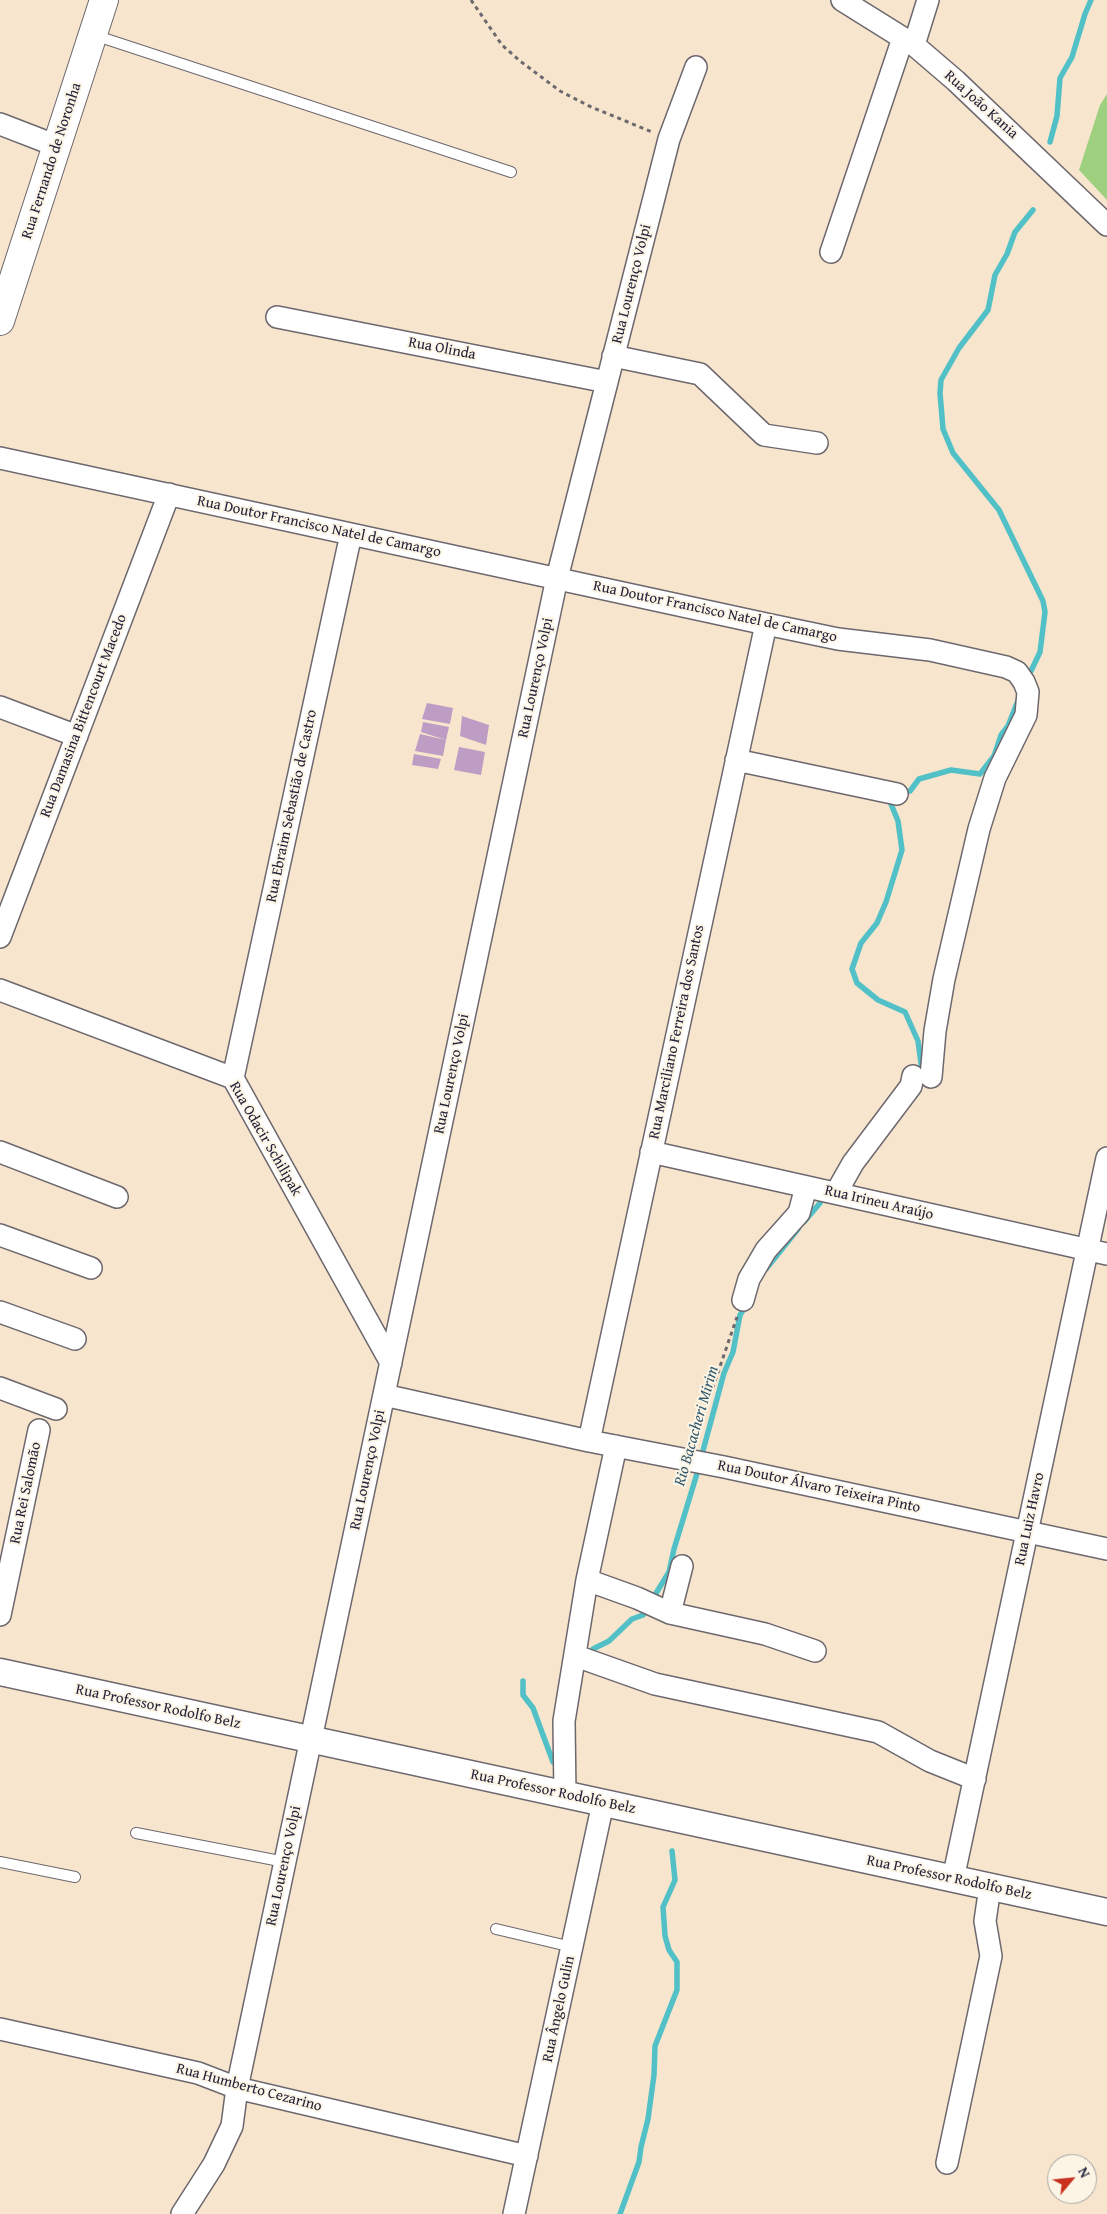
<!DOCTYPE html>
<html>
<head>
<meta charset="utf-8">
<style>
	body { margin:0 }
	#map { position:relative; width:1107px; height:2214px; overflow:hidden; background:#f7e6cd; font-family:"Gentium Book Plus",serif }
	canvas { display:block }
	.north { position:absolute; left:1047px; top:2154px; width:50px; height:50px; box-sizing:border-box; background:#fcf5e5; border:1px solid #a5a1a1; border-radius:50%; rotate:62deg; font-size:14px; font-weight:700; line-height:20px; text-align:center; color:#22223b }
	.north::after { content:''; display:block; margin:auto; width:18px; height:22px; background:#c8321e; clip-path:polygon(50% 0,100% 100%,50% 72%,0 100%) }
</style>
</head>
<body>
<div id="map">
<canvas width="1107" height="2214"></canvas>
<div class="north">N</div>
</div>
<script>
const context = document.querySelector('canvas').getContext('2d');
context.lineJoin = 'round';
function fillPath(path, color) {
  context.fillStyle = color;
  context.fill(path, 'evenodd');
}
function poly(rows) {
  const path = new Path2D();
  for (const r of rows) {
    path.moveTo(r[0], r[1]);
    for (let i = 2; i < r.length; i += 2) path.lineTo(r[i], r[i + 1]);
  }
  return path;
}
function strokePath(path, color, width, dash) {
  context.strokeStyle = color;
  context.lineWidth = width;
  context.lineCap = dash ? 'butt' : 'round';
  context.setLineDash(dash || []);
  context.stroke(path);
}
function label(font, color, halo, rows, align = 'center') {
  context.font = font + ' "Gentium Book Plus",serif';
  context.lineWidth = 4;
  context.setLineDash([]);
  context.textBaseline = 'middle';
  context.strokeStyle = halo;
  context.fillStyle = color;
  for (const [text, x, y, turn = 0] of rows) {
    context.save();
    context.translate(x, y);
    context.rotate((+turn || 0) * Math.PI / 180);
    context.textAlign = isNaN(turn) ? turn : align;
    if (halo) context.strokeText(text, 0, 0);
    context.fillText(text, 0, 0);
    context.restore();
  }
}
fillPath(poly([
	[1107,94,1107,200,1079,170,1100,105]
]), '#9ed080');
strokePath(poly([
	[1050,142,1057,116,1060,78,1072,57,1085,14,1091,0],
	[1031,671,1040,652,1045,612,1043,601,999,510,953,453,943,429,940,393,941,380,959,348,988,310,995,275,1007,254,1015,232,1033,210],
	[901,793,910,791,919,779,951,770,980,774,994,756,1001,735,1008,726,1019,698],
	[895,799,891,804,898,821,902,850,886,902,877,923,861,943,852,969,857,983,878,1000,905,1012,918,1041,922,1071],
	[804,1222,820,1203],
	[766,1269,798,1229],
	[701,1458,724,1373,733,1352,740,1315,747,1304],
	[593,1649,609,1641,632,1619,643,1615,655,1595,669,1572,674,1549,699,1467],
	[523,1681,523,1695,533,1708,553,1762],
	[620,2214,639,2162,641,2147,648,2119,654,2075,655,2046,677,1990,677,1962,669,1950,665,1936,663,1907,675,1880,672,1851]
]), '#52c0c7', 5.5);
fillPath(poly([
	[427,703,453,708,450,724,422,719],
	[462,716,489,725,486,745,460,736],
	[423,722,449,727,446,740,421,732],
	[420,734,446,740,443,756,415,751],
	[459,747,485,752,481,775,454,770],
	[414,754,441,759,438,769,412,765]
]), '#be9dc4');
const service = poly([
	[94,35,511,172],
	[136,1833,285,1862],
	[0,1862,75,1877],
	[496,1929,572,1947]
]);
const minor = poly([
	[842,0,914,45,956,81,1107,225],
	[914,45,928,0],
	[0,124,57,146],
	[831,252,903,38],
	[277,317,607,382],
	[613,356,700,374,764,435,817,443],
	[0,458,766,624,838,639,930,650,1006,667,1017,672,1024,682,1028,692,1026,715,995,778,979,829,944,979,935,1031,931,1077],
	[0,707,77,736],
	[736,760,897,794],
	[0,937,169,494],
	[0,990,233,1078,391,1363],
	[233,1078,351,534],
	[0,1152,117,1197],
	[651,1152,1107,1254],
	[836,1193,853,1163,911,1086,913,1076],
	[0,1235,91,1268],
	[743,1300,749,1279,766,1250,799,1213,806,1187],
	[0,1312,75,1339],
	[0,1388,56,1409],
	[384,1395,589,1441,724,1467,1107,1549],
	[589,1441,766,624],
	[587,1580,637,1598,670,1613,765,1634,815,1651],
	[670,1613,682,1566],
	[0,1615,39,1430],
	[576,1656,655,1684,878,1732,930,1761,975,1779],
	[565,1795,564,1721,587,1580,616,1446],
	[953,1879,1107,1158],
	[0,2029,198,2073,237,2088,527,2156],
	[947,2163,991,1956,985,1921,990,1887],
	[182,2214,214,2164,232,2126,237,2088,557,578,669,139,696,67],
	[514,2214,603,1803]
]);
const tertiary = poly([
	[0,1672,1107,1912]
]);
const secondary = poly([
	[0,321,104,0]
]);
strokePath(service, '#6d676e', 12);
strokePath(minor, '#6d676e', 24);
strokePath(tertiary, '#6d676e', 29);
strokePath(secondary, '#6d676e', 30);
strokePath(poly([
	[471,0,502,45,520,61,560,91,589,106,652,132],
	[696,1442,704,1413,737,1317]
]), '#6d676e', 3, [4, 4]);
strokePath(service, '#fff', 10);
strokePath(minor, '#fff', 21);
strokePath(tertiary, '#fff', 26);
strokePath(secondary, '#fff', 28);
label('15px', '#22223b', '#fcf5e5', [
	["Rua João Kania",981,105,42],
	["Rua Fernando de Noronha",52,161,-72],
	["Rua Lourenço Volpi",632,284,-76],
	["Rua Olinda",442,349,11],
	["Rua Doutor Francisco Natel de Camargo",319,527,12],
	["Rua Doutor Francisco Natel de Camargo",715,612,12],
	["Rua Lourenço Volpi",536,678,-78],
	["Rua Damasina Bittencourt Macedo",84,716,-69],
	["Rua Ebraim Sebastião de Castro",292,806,-78],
	["Rua Marciliano Ferreira dos Santos",677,1032,-78],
	["Rua Lourenço Volpi",452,1074,-78],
	["Rua Odacir Schilipak",265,1139,60],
	["Rua Irineu Araújo",879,1203,13],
	["Rua Lourenço Volpi",368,1470,-78],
	["Rua Doutor Álvaro Teixeira Pinto",819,1487,12],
	["Rua Rei Salomão",26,1493,-78],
	["Rua Luiz Havro",1030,1519,-78],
	["Rua Professor Rodolfo Belz",158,1707,12],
	["Rua Professor Rodolfo Belz",553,1792,12],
	["Rua Lourenço Volpi",284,1866,-78],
	["Rua Professor Rodolfo Belz",949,1878,12],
	["Rua Ângelo Gulin",559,2009,-78],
	["Rua Humberto Cezarino",249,2088,15]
]);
label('italic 16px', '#33596c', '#fcf5e5', [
	["Rio Bacacheri Mirim",697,1426,-74]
]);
</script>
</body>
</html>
